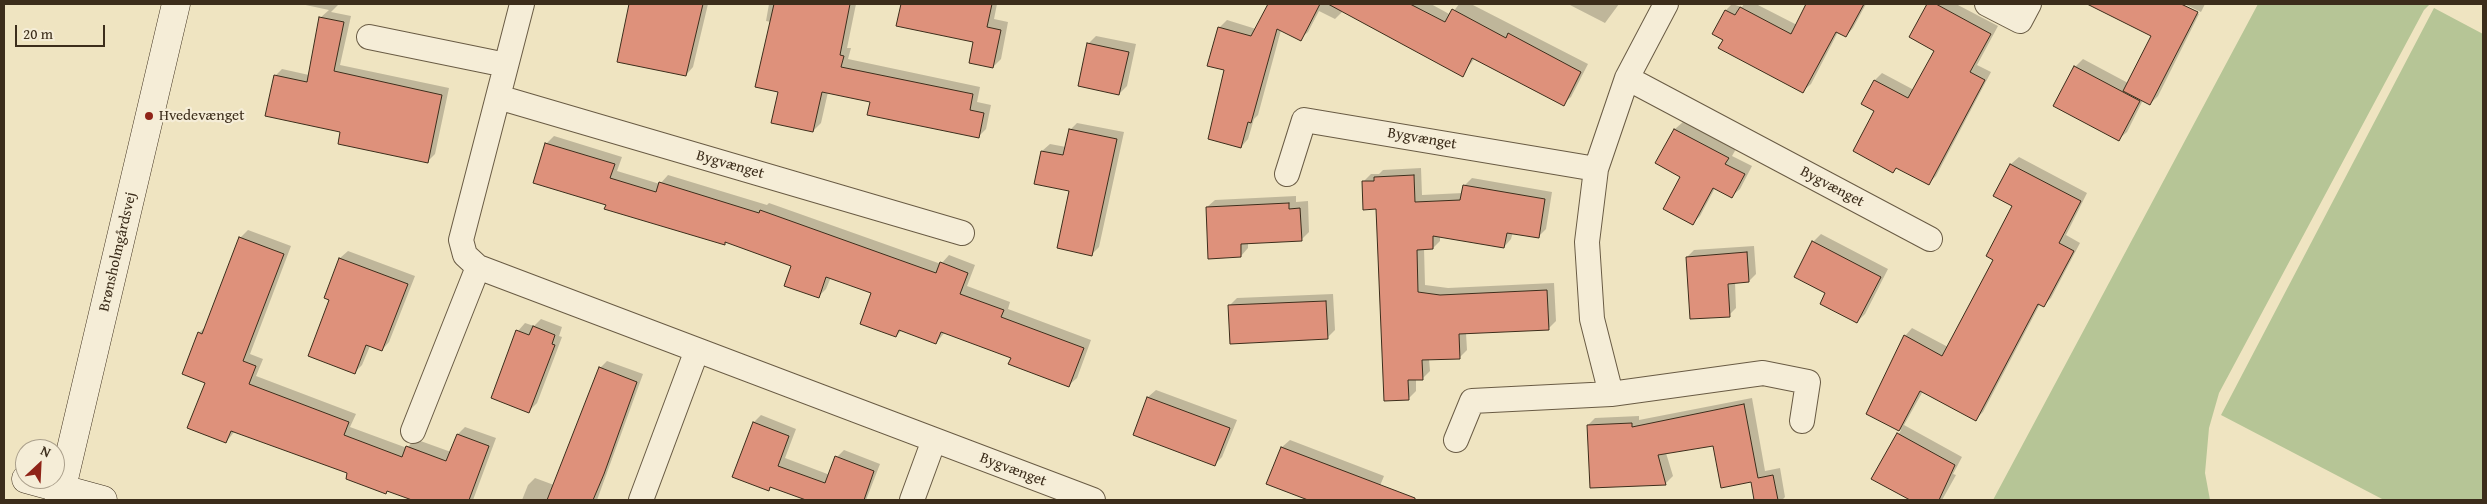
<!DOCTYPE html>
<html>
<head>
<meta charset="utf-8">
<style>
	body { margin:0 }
	#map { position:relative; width:2487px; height:504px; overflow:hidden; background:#efe4c1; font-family:"Gentium Book Plus",serif }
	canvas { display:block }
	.frame { position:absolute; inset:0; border:5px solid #3c2d1b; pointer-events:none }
	.north { position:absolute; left:15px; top:439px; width:50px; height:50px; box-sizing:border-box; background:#f5edd7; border:1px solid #aba08c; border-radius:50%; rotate:25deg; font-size:14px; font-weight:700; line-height:20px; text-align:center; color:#3c2d1b }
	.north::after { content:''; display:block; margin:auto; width:18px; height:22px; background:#8f2418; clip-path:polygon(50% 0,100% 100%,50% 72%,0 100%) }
	.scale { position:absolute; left:15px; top:25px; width:90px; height:22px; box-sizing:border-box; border:2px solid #3c2d1b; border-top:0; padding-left:6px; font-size:15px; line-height:18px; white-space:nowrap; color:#3c2d1b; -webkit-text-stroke:4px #f5edd7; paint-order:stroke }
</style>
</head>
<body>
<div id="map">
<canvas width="2487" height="504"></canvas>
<div class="frame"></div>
<div class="north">N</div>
<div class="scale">20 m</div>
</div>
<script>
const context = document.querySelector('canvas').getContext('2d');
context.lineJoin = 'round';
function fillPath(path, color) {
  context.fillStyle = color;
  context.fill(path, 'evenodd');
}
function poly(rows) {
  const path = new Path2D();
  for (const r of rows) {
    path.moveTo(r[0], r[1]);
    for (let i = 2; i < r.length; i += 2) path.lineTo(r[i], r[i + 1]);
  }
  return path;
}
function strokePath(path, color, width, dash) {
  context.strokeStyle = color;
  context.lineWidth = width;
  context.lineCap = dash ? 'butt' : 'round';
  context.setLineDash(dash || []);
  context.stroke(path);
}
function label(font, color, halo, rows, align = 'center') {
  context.font = font + ' "Gentium Book Plus",serif';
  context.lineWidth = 4.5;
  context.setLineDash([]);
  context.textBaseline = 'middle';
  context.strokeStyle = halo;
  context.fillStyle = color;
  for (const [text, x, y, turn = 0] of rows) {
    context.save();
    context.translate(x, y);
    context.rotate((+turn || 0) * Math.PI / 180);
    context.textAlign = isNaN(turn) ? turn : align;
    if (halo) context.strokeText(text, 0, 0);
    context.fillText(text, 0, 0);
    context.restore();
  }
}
fillPath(poly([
	[2258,4,2430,4,2424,10,2219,393,2209,428,2205,473,2210,500,1993,500],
	[2434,8,2483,34,2483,500,2384,500,2221,415]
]), '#b6c596');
fillPath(poly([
	[301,4,339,4,331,12,351,16,340,65,449,88,435,154,428,161,342,131,275,76,282,69,309,75,320,18,329,10],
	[639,4,708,4,693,67,686,75,637,14],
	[769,4,856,4,847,48,851,48,848,59,980,87,977,102,991,105,986,129,978,137,872,101,828,92,821,123,813,131,780,92,771,22,766,21],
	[902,4,997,4,994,19,1008,22,1001,59,993,67,975,41,898,25],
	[1269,4,1431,4,1451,15,1459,4,1471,4,1588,64,1571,97,1563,104,1475,58,1462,75,1343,11,1335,19,1319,11,1308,32,1300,39,1281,30,1258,115,1254,119,1248,139,1241,147,1219,28,1227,20,1256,29],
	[1568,4,1619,4,1605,23],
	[1732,4,1742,7,1744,4,1756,4,1797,25,1808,4,1866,4,1853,28,1846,36,1838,32,1811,84,1803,91,1724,39,1726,10],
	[1929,4,1956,4,1998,26,1977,65,1991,72,1936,176,1929,183,1897,167,1893,171,1876,110,1875,80,1882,73,1914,90,1935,50,1911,37],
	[2126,4,2178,4,2199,14,2158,96,2150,104,2143,100,2127,132,2119,139,2075,67,2083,59,2128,83,2152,36,2119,18],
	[2184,4,2205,4,2201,12],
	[1096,36,1136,44,1127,86,1119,94,1088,44],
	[1683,122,1736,149,1732,156,1752,166,1740,189,1732,196,1715,188,1700,216,1693,223,1682,177,1657,163,1675,129],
	[1077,123,1124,132,1099,247,1092,254,1070,190,1042,151,1050,144,1066,147,1070,130],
	[554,136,622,157,617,171,660,184,668,175,767,205,769,203,941,264,949,255,975,265,967,286,1010,302,1008,309,1091,340,1077,378,1069,385,1012,357,945,332,936,343,902,330,896,336,873,293,831,277,826,289,818,297,792,266,726,242,724,244,607,204,546,144],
	[2019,157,2087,193,2066,235,2080,243,2051,298,2044,305,2040,304,1983,412,1976,419,1923,391,1904,425,1962,457,1953,474,1956,475,1942,500,1912,500,1873,479,1901,430,1867,413,1905,336,1912,328,1948,347,1995,259,2013,206,1995,196,2011,164],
	[1421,168,1422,195,1463,193,1464,186,1472,178,1552,192,1546,229,1538,237,1513,232,1511,239,1504,247,1440,236,1440,241,1433,248,1424,248,1425,285,1448,288,1554,283,1556,321,1548,329,1466,333,1467,350,1459,358,1429,359,1430,371,1422,379,1416,379,1416,391,1409,398,1377,208,1363,182,1371,174,1379,174,1383,170],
	[1296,196,1296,202,1308,201,1309,232,1301,240,1248,243,1248,248,1241,256,1207,207,1215,200],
	[248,230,291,246,250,354,263,359,256,376,356,414,350,427,407,448,415,439,451,452,458,434,465,427,496,438,473,500,416,500,388,490,386,493,349,473,235,431,226,442,207,382,199,333,207,325,240,238],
	[1821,234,1888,269,1865,314,1857,322,1827,293,1813,242],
	[1754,246,1756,274,1749,281,1735,282,1736,308,1729,315,1687,257,1694,250],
	[348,251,415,276,389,342,382,350,370,346,362,365,355,372,331,299,340,258],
	[1333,294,1335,330,1327,338,1229,306,1237,298],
	[541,319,562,327,559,336,562,337,537,403,529,411,518,331,525,323,534,326],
	[607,361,643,374,597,500,522,500,528,485,535,478,554,485,600,368],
	[1156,390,1237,420,1222,457,1215,464,1134,434,1148,397],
	[1752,398,1765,471,1780,468,1785,497,1782,500,1755,500,1752,481,1714,445,1666,453,1673,476,1665,484,1588,425,1595,418,1639,416,1639,420],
	[761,415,796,429,785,458,830,475,837,457,844,450,880,464,866,500,809,500,772,486,768,490,754,422],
	[1290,440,1384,476,1374,500,1311,500,1268,484,1282,447]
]), '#0003');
const building = poly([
	[629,4,703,4,686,76,617,62,629,4],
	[774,4,850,4,840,55,844,56,841,67,973,94,970,110,984,113,979,138,867,115,870,102,822,92,813,132,771,123,778,92,755,87,774,4],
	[901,4,992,4,987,27,1001,30,993,68,969,63,973,42,896,26,901,4],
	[1268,4,1320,4,1301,41,1277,29,1251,123,1248,122,1241,148,1208,139,1224,70,1207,66,1218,27,1251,36,1268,4],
	[1328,4,1410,4,1445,22,1452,9,1506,38,1508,33,1581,72,1564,106,1472,58,1463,77,1328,4],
	[1806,4,1864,4,1846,37,1836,32,1803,93,1718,48,1723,40,1712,34,1725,10,1735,15,1740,7,1791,34,1806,4],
	[1927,4,1936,4,1991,34,1970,72,1985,80,1929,185,1896,168,1893,173,1853,151,1874,111,1861,104,1874,80,1908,98,1934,51,1909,37,1927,4],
	[2087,4,2181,4,2198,12,2150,105,2123,91,2151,36,2087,4],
	[319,17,344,22,334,71,442,95,428,163,338,144,340,132,265,116,274,75,307,82,319,17],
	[1087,43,1129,52,1119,95,1078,86,1087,43],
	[2074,66,2140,101,2119,141,2053,106,2074,66],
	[1069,129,1117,139,1092,256,1057,248,1069,191,1034,184,1041,151,1063,155,1069,129],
	[1674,129,1729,158,1725,164,1745,174,1732,198,1713,188,1693,225,1663,209,1680,177,1655,163,1674,129],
	[545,143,615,164,610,178,656,192,659,182,759,213,760,210,936,273,940,262,968,273,960,294,1004,310,1001,317,1084,348,1069,387,1008,364,1011,358,941,332,936,344,899,330,896,337,860,324,871,293,826,277,819,298,784,286,791,266,725,242,725,245,604,209,606,205,533,183,545,143],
	[2010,164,2081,201,2059,243,2074,251,2044,307,2038,304,1976,421,1920,391,1899,431,1866,414,1904,335,1942,356,1993,260,1986,256,2012,206,1993,196,2010,164],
	[1414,175,1415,202,1460,200,1463,185,1545,199,1539,238,1507,233,1504,248,1433,236,1433,249,1417,250,1418,292,1440,295,1547,290,1549,330,1459,334,1460,359,1422,360,1423,380,1408,380,1409,400,1384,401,1376,209,1363,210,1362,181,1374,181,1374,177,1414,175],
	[1289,203,1289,209,1300,208,1302,241,1241,244,1241,257,1208,259,1206,207,1289,203],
	[239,237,284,254,243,361,256,366,249,384,349,422,344,435,402,457,406,446,446,461,457,434,489,446,469,500,412,500,387,491,386,494,346,479,347,473,231,431,226,443,187,428,205,383,182,374,198,332,202,334,239,237],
	[1812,241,1881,277,1857,323,1820,304,1825,293,1794,277,1812,241],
	[1747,252,1749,282,1728,284,1730,317,1690,319,1686,257,1747,252],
	[339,258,408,284,382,351,366,345,355,374,308,356,329,300,324,298,339,258],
	[1326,301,1328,339,1230,344,1228,305,1326,301],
	[533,326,555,335,552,344,555,345,529,413,491,398,516,330,529,335,533,326],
	[599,367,637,382,604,474,593,500,547,500,599,367],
	[1147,397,1230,428,1215,466,1133,435,1147,397],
	[1744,404,1758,478,1773,475,1778,500,1754,500,1751,482,1721,488,1713,446,1658,455,1666,485,1590,488,1587,425,1632,423,1632,427,1744,404],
	[753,422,789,436,778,466,825,483,835,456,874,471,864,500,806,500,770,487,769,491,732,477,753,422],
	[1897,433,1955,465,1939,500,1910,500,1871,479,1897,433],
	[1281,447,1415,498,1415,500,1308,500,1266,484,1281,447]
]);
fillPath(building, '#de917b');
strokePath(building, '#3c2d1b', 1);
const street = poly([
	[522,4,461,240,465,255,478,267,1093,500],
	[1987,4,2020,21,2029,4],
	[369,37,506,65],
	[1627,78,1930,239],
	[498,97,962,233],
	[1287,174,1304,120,1596,169],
	[1611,394,1592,319,1587,242,1596,169,1627,78,1666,4],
	[413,431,478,267],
	[1456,440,1472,401,1611,394,1763,373,1808,382,1802,421],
	[641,500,697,350],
	[912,500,934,440]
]);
const secondary = poly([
	[26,479,103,500],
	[59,500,176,4]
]);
strokePath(street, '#695b44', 26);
strokePath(secondary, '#3c2d1b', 29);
strokePath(street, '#f5edd7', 24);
strokePath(secondary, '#f5edd7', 28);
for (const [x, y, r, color] of [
	[149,116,5,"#8f2418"]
]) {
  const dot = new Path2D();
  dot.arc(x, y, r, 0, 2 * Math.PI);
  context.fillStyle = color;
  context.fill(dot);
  strokePath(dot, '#f5edd7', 2);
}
label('15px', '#3c2d1b', '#f5edd7', [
	["Hvedevænget",159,116]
], 'left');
label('15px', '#3c2d1b', '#f5edd7', [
	["Bygvænget",1422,139,10],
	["Bygvænget",730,165,16],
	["Bygvænget",1832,187,28],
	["Brønsholmgårdsvej",118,252,-77],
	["Bygvænget",1013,470,21]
]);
</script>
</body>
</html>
